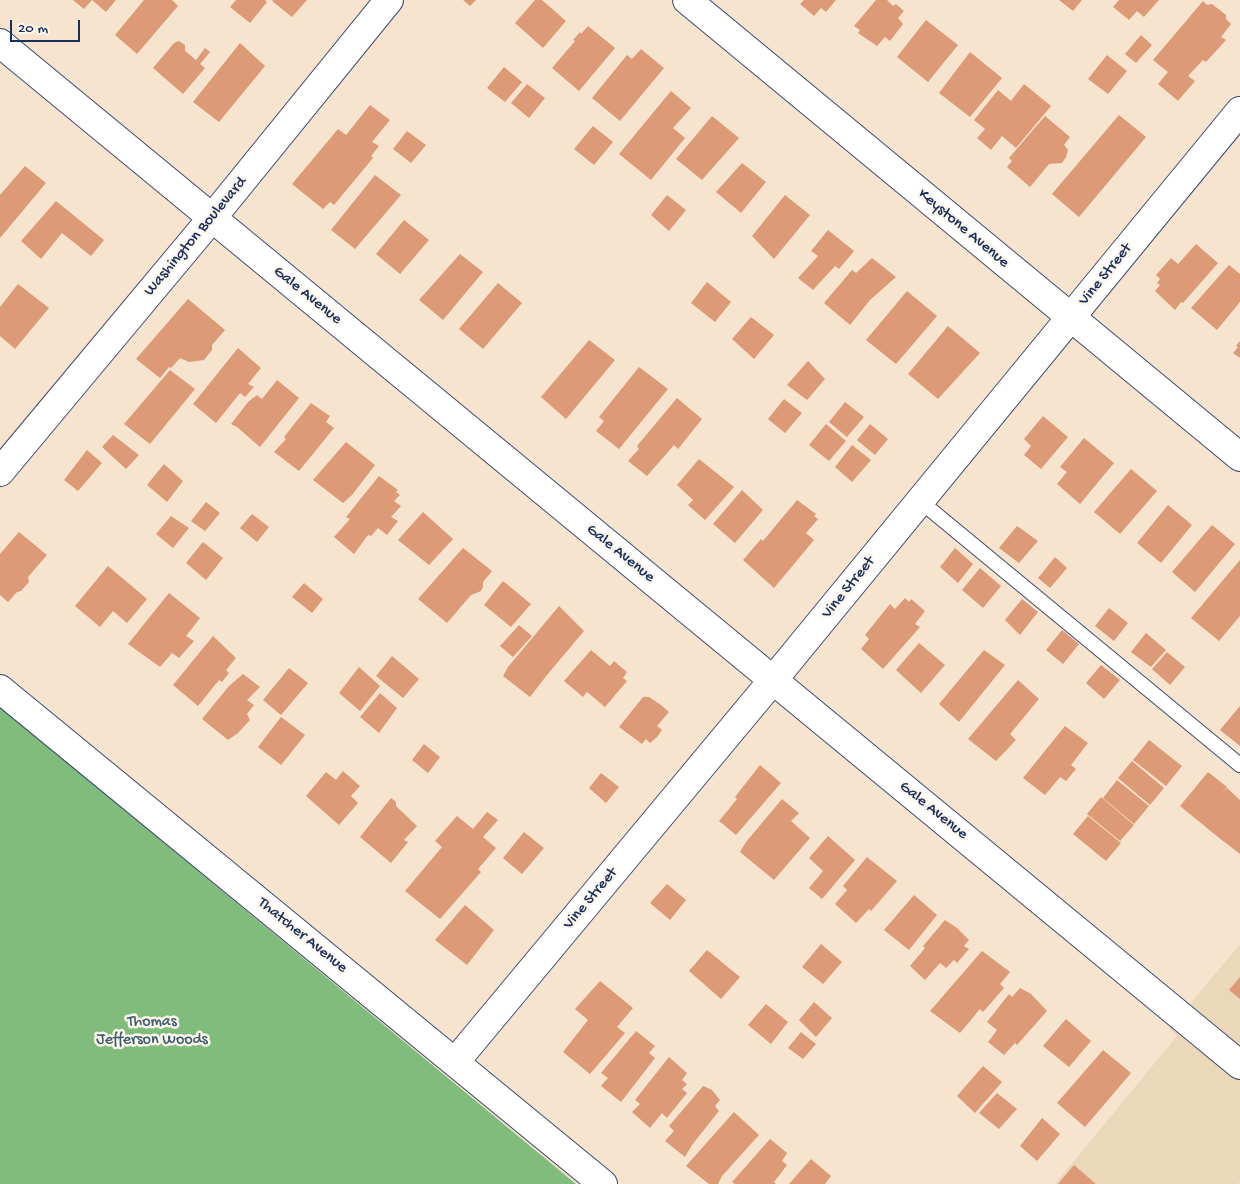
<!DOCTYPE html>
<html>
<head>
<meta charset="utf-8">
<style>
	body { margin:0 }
	#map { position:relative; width:1240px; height:1184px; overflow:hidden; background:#f7e4ce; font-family:"Gochi Hand",sans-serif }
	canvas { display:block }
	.scale { position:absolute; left:10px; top:20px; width:70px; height:22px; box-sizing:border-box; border:2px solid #1b2f5e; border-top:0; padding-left:6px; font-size:15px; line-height:18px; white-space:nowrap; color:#1b2f5e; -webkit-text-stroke:4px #fbf7ec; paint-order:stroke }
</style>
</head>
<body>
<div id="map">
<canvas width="1240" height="1184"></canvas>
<div class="scale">20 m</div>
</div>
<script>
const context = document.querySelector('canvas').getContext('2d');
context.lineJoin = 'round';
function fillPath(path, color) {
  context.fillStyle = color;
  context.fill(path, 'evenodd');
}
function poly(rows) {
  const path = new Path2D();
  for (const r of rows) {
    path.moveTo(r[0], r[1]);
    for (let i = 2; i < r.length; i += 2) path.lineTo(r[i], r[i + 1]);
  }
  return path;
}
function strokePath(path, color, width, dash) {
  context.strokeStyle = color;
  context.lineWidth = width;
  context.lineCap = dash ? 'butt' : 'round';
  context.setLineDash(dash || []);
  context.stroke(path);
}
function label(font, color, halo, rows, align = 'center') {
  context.font = font + ' "Gochi Hand",sans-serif';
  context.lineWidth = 5;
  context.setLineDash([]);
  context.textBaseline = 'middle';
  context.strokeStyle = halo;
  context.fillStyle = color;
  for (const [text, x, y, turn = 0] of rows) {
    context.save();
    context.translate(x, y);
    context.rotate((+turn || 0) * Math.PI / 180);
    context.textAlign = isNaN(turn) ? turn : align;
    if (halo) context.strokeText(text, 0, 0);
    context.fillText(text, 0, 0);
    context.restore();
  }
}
fillPath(poly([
	[1240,944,1240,1182,1238,1184,1055,1184,1177,1036,1169,1029]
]), '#ebd8ba');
fillPath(poly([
	[0,707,576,1184,0,1184]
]), '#80bc7b');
fillPath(poly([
	[73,0,116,0,106,12,92,0,84,9],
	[144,0,172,0,178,6,137,54,115,35],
	[236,0,265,0,267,2,250,23,230,7],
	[273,0,307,0,292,17,272,1],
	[463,0,476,0,470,6],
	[535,0,542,0,566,21,543,48,515,23],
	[804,0,836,0,826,12,821,8,814,16,800,4],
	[876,0,887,0,893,6,896,4,904,11,898,18,903,24,890,41,885,37,877,46,858,33,860,30,854,26],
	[1059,0,1082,0,1073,11],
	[1119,0,1159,0,1144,17,1137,11,1129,20,1113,7],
	[1203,1,1207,5,1212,4,1226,15,1226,19,1231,24,1221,37,1226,40,1206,62,1203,60,1188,76,1195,81,1178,101,1158,84,1168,72,1153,60],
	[926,20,958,45,928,82,897,57],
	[588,26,615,48,579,91,552,68,575,41,573,40,580,32,581,34],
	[1141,35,1152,45,1136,63,1125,54],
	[179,41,185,45,185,51,196,60,205,48,210,52,200,64,205,68,183,94,153,68,174,43],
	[240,43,265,66,219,122,193,102],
	[641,49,664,68,620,121,592,98,627,55,632,59],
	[970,52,1002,78,970,117,939,93],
	[1107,55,1127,71,1108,94,1088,79],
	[504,67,522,82,505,102,487,88],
	[527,84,545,98,529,118,511,103],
	[1024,84,1051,106,1016,148,1002,136,991,150,977,138,985,129,974,120,998,90,1011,101],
	[671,91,691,108,673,128,685,138,651,180,619,154],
	[370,105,390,120,372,142,379,146,371,156,373,158,334,205,330,202,323,209,292,184,338,129,346,135],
	[1119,115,1146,137,1079,217,1052,194],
	[712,116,739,138,702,180,676,159],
	[1045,116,1070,137,1064,145,1068,150,1066,157,1062,163,1049,164,1030,187,1007,167,1012,161,1009,158],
	[593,126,613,142,594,165,574,149],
	[407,131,426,145,411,163,393,149],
	[742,163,766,182,741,213,716,192],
	[25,166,46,183,0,238,0,195],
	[375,175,401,195,355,249,331,230],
	[667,195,686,210,669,231,651,215],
	[785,195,810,215,774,259,752,236],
	[56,201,104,240,91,256,62,233,41,259,21,241],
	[404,220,429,240,400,274,376,254],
	[828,230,854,251,839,269,835,266,813,290,798,278,818,256,811,251],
	[1196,244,1218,263,1183,303,1181,302,1175,310,1155,291,1160,285,1157,283,1160,279,1156,275,1171,258,1178,264],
	[460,254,483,272,443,320,419,300],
	[872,258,896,277,870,300,850,325,824,303,852,270,856,273],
	[1229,265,1240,274,1240,302,1217,330,1191,308],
	[707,282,731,302,715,322,691,303],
	[498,283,522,303,483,349,459,329],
	[18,284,49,308,15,349,0,336,0,307],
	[907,291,937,316,896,364,866,340],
	[188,299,225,330,212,345,212,350,204,360,189,362,180,358,171,368,169,367,160,378,136,359],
	[751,317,774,335,754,359,732,339],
	[948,326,980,353,938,399,908,374],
	[589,340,615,360,566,419,541,397],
	[1240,341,1240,358,1233,353,1238,347,1236,346],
	[238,348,261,368,248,384,254,387,245,397,240,393,216,423,193,404],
	[808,361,825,379,807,400,787,385],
	[639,367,668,389,619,449,596,431,604,421,599,417],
	[170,370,195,389,150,444,124,424],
	[277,380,299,398,260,447,237,427,231,424,248,402,257,395,262,399],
	[677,398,702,419,678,449,674,445,647,476,628,461,639,449,637,446],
	[784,399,802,413,785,433,768,419],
	[845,402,864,417,847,437,829,422],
	[311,403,330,416,326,422,334,428,299,471,274,452,286,439,284,437],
	[1043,416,1068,437,1041,469,1024,455,1031,446,1024,439],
	[826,424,846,441,829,461,809,445],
	[870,424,888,439,875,455,857,440],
	[113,435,139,455,126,469,102,447],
	[1084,438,1114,463,1080,504,1057,484,1067,472,1060,467],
	[346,442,375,465,352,495,343,503,313,480],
	[852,445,871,460,852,482,835,467],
	[87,450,102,463,78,491,64,480],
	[699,459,734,487,705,520,688,505,693,500,677,485],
	[164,464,183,481,167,502,147,485],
	[1131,469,1157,491,1120,534,1094,512],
	[379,476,398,490,396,492,400,495,394,501,401,506,391,517,398,521,387,535,378,528,371,536,368,535,354,554,334,537,350,519,346,517],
	[742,490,763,510,735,543,713,524],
	[797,500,816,514,814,516,818,519,806,533,814,540,774,588,743,560,761,539,763,541],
	[206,502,220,513,205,531,191,521],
	[1168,505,1192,525,1161,563,1137,543],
	[423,512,453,539,429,565,398,540],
	[252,514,269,527,257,542,240,528],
	[171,516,189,528,173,548,156,534],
	[1212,525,1235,544,1195,592,1172,572],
	[1017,526,1038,541,1019,563,999,548],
	[19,532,47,555,28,577,29,582,21,591,17,592,8,602,0,595,0,554],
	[203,542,223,558,206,580,186,563],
	[463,548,492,571,483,582,483,587,481,591,471,595,447,623,418,599],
	[955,548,973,564,958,583,940,567],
	[1055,557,1067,568,1050,588,1038,578],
	[1240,560,1240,616,1219,641,1191,618],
	[108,566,147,599,127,623,113,611,100,627,75,606],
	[980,568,1001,586,983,608,962,590],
	[503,581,531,604,511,627,484,605],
	[304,583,323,599,312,613,292,597],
	[169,593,200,618,186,636,194,641,179,658,172,653,160,667,128,644],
	[905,598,909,602,911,599,925,611,915,624,920,627,883,669,861,649,869,639,865,635,890,604,895,609],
	[1022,599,1038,612,1020,635,1005,620],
	[559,606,584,631,547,675,530,697,503,676,508,667],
	[1109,608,1128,623,1114,641,1095,626],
	[519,625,532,636,513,657,500,646],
	[1062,630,1079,644,1063,664,1046,650],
	[1146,633,1166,650,1151,667,1131,652],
	[213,636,236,658,226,670,229,673,222,682,219,680,198,706,173,685],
	[919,643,945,665,921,693,896,670],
	[591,650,610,666,614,661,627,672,623,678,627,681,605,707,587,692,583,697,564,681],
	[984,650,1005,665,959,722,939,704],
	[1167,652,1185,667,1170,685,1152,669],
	[392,656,419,679,403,698,376,676],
	[1101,665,1120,680,1104,699,1086,683],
	[359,667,380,686,360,711,339,693],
	[289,668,308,683,281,715,263,700],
	[243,674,260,687,247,700,254,705,247,714,250,720,238,733,228,740,202,719,229,686],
	[1018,680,1039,699,1010,734,1016,740,996,761,968,739],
	[380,693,397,708,379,733,360,717],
	[643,697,649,697,661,705,669,712,657,726,662,730,657,737,650,743,646,739,642,744,619,727],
	[1240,706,1240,746,1220,730],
	[281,717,305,735,281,765,258,747],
	[1065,726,1088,743,1071,765,1076,769,1066,781,1060,777,1045,795,1023,778],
	[1149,740,1182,766,1166,786,1133,760],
	[424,744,440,757,428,773,412,760],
	[1132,761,1164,788,1150,805,1118,778],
	[760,765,781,783,736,835,719,821,737,799,735,797],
	[343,771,360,786,351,796,358,803,339,825,306,796,326,772,336,780],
	[1208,772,1227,787,1222,793,1227,788,1240,800,1240,854,1218,837,1180,806],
	[601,773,619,787,606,803,589,788],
	[1117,780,1149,806,1134,824,1103,798],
	[1101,797,1134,825,1120,841,1087,814],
	[391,798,396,802,396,806,417,826,404,840,408,842,391,863,360,837],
	[782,799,799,813,791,821,810,838,774,880,740,852,746,842],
	[487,812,498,820,483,837,496,848,478,869,481,872,440,919,405,891,442,847,435,841,457,816,473,829],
	[1088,816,1121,843,1106,861,1073,834],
	[524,832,544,848,522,874,503,858],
	[828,836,855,860,822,899,809,888,823,871,809,858],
	[867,857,897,881,871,911,869,909,856,923,835,904,847,890,843,886],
	[667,884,686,900,670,920,650,903],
	[914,895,937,915,909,950,884,930],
	[465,905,494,930,467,965,435,940],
	[945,920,957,928,969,940,964,946,969,949,957,963,954,960,946,968,940,963,925,980,910,966,925,948,923,946],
	[821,944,842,962,823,984,802,967],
	[707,950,740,977,721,999,689,971],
	[982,951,1010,972,1000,984,1004,988,983,1012,980,1009,960,1033,930,1011],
	[1240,977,1240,999,1229,990],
	[600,981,633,1008,617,1027,625,1033,590,1074,563,1052,588,1020,575,1009],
	[1020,988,1031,994,1047,1011,1017,1045,1015,1043,1004,1055,988,1042,997,1030,987,1022,1009,994,1012,997],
	[814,1002,832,1018,816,1037,799,1020],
	[766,1004,788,1022,771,1044,748,1025],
	[1066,1019,1091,1041,1069,1067,1043,1046],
	[636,1031,655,1046,649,1053,655,1058,621,1102,601,1086,608,1078,601,1073],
	[801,1032,816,1044,803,1059,788,1048],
	[1103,1050,1131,1073,1085,1127,1057,1103],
	[669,1057,687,1073,682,1080,687,1084,682,1089,687,1093,667,1118,662,1113,650,1128,632,1112,640,1104,635,1100],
	[983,1066,1002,1082,975,1113,957,1096],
	[703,1086,712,1090,720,1100,715,1106,719,1111,692,1145,685,1157,665,1141,674,1131,669,1126],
	[997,1093,1017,1109,999,1129,979,1113],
	[734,1112,759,1135,722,1176,718,1184,709,1184,686,1166],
	[1042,1118,1060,1134,1037,1161,1020,1146],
	[770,1139,787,1153,782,1161,787,1165,774,1182,776,1184,735,1184,732,1182],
	[811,1159,831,1176,825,1184,789,1184],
	[1074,1165,1096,1184,1058,1184]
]), '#dc9a77');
const lane = poly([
	[920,501,1240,765]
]);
const street = poly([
	[687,0,1240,457],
	[0,43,1240,1065],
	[0,689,603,1184],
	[455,1062,773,680,1240,111]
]);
const secondary = poly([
	[0,472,212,218,389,0]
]);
strokePath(lane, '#3c4a6f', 16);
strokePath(street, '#3c4a6f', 30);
strokePath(secondary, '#3c4a6f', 30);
strokePath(lane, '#fff', 14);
strokePath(street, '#fff', 28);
strokePath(secondary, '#fff', 28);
label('16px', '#1b2f5e', '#fbf7ec', [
	["Keystone Avenue",963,229,40],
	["Washington Boulevard",196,237,-50],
	["Vine Street",1106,275,-51],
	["Gale Avenue",307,296,39],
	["Gale Avenue",620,554,39],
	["Vine Street",849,588,-51],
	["Gale Avenue",933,811,39],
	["Vine Street",591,899,-50],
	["Thatcher Avenue",302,936,39]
]);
label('16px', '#3c5a6b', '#fbf7ec', [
	["Thomas",152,1023],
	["Jefferson Woods",152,1041]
]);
</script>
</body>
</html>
